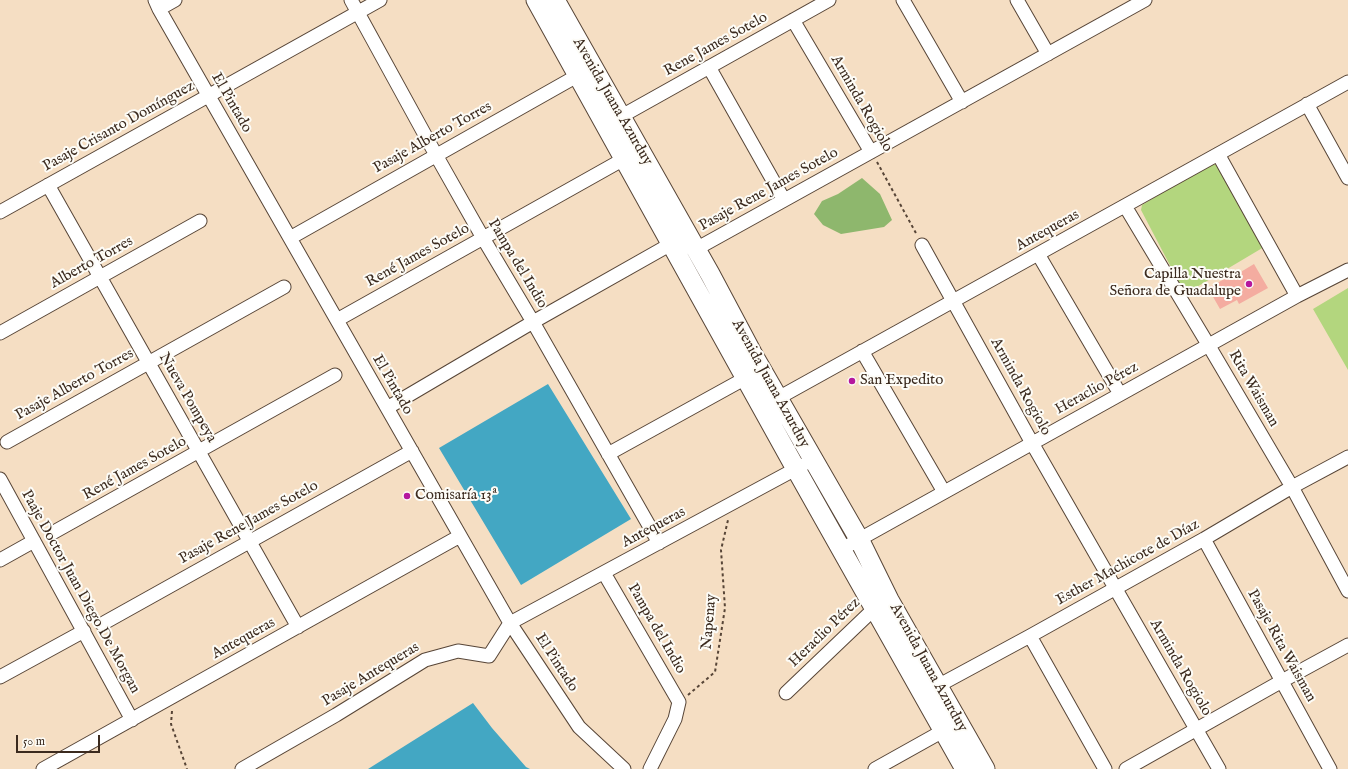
<!DOCTYPE html>
<html>
<head>
<meta charset="utf-8">
<style>
	body { margin:0 }
	#map { position:relative; width:1348px; height:769px; overflow:hidden; background:#f5dec3; font-family:"IM FELL English",serif }
	canvas { display:block }
	.scale { position:absolute; left:16px; top:735px; width:84px; height:18px; box-sizing:border-box; border:2px solid #3b2a1e; border-top:0; padding-left:5px; font-size:12px; line-height:14px; white-space:nowrap; color:#3b2a1e; -webkit-text-stroke:3px #fdfcf7; paint-order:stroke }
</style>
</head>
<body>
<div id="map">
<canvas width="1348" height="769"></canvas>
<div class="scale">50 m</div>
</div>
<script>
const context = document.querySelector('canvas').getContext('2d');
context.lineJoin = 'round';
function fillPath(path, color) {
  context.fillStyle = color;
  context.fill(path, 'evenodd');
}
function poly(rows) {
  const path = new Path2D();
  for (const r of rows) {
    path.moveTo(r[0], r[1]);
    for (let i = 2; i < r.length; i += 2) path.lineTo(r[i], r[i + 1]);
  }
  return path;
}
function strokePath(path, color, width, dash) {
  context.strokeStyle = color;
  context.lineWidth = width;
  context.lineCap = dash ? 'butt' : 'round';
  context.setLineDash(dash || []);
  context.stroke(path);
}
function label(font, color, halo, rows, align = 'center') {
  context.font = font + ' "IM FELL English",serif';
  context.lineWidth = 4;
  context.setLineDash([]);
  context.textBaseline = 'middle';
  context.strokeStyle = halo;
  context.fillStyle = color;
  for (const [text, x, y, turn = 0] of rows) {
    context.save();
    context.translate(x, y);
    context.rotate((+turn || 0) * Math.PI / 180);
    context.textAlign = isNaN(turn) ? turn : align;
    if (halo) context.strokeText(text, 0, 0);
    context.fillText(text, 0, 0);
    context.restore();
  }
}
fillPath(poly([
	[1211,163,1219,166,1264,247,1185,294,1141,210,1142,205],
	[1348,288,1348,370,1313,309],
	[816,478,846,532,841,535,811,481]
]), '#b3d67e');
fillPath(poly([
	[862,178,880,194,892,220,884,227,841,234,823,225,814,214,822,201,838,194]
]), '#8eb76d');
fillPath(poly([
	[548,384,631,519,521,585,439,448],
	[473,703,492,728,526,767,530,769,368,769]
]), '#43a7c3');
fillPath(poly([
	[1254,264,1268,288,1239,304,1237,300,1220,309,1208,288,1228,277,1229,279]
]), '#f4aca0');
const street = poly([
	[155,0,159,9,510,623,579,727,624,769],
	[351,0,436,155,483,238,533,322,659,543],
	[903,0,962,102],
	[1017,0,1048,54],
	[159,9,175,0],
	[793,20,871,152],
	[709,67,784,200],
	[1307,104,1348,178],
	[620,117,829,0],
	[1218,154,1297,296],
	[48,185,298,627],
	[1125,206,1209,346,1292,487,1348,591],
	[0,212,380,0],
	[290,238,584,72],
	[922,245,1032,443,1219,769],
	[1038,254,1120,394],
	[337,320,631,155],
	[0,333,200,221],
	[862,351,944,492],
	[771,402,1348,82],
	[387,408,533,322,671,244,696,249,1145,0],
	[7,442,284,287],
	[608,454,753,374],
	[0,479,132,720],
	[54,532,335,375],
	[1204,539,1330,769],
	[842,549,1297,296,1348,270],
	[0,560,34,541],
	[604,573,679,702,675,719,650,769],
	[102,624,412,451],
	[1030,636,1105,769],
	[0,677,84,631],
	[932,689,1030,636,1204,539,1292,487,1348,457],
	[786,693,875,608,881,605],
	[43,769,460,536],
	[242,769,336,715,425,660,458,651,489,656,510,623,803,465],
	[875,769,943,731,948,724],
	[1126,769,1282,681,1348,645]
]);
const secondary = poly([
	[536,0,796,469,965,769],
	[555,0,710,274,752,353,859,539,889,600,985,769]
]);
strokePath(street, '#574537', 15);
strokePath(secondary, '#574537', 21);
strokePath(poly([
	[877,162,917,235],
	[688,695,715,672,725,608,721,550,728,520],
	[172,711,171,724,187,769]
]), '#574537', 2, [3, 3]);
strokePath(street, '#fff', 13);
strokePath(secondary, '#fff', 19);
for (const [x, y, r, color] of [
	[1249,284,4,"#b5179e"],
	[852,381,4,"#b5179e"],
	[407,496,4,"#b5179e"]
]) {
  const dot = new Path2D();
  dot.arc(x, y, r, 0, 2 * Math.PI);
  context.fillStyle = color;
  context.fill(dot);
  strokePath(dot, '#fdfcf7', 1.5);
}
label('15px', '#3b2a1e', '#fdfcf7', [
	["Rene James Sotelo",716,45,-29],
	["Avenida Juana Azurduy",612,102,60],
	["El Pintado",231,103,60],
	["Arminda Rogiolo",861,104,60],
	["Pasaje Crisanto Domínguez",119,127,-29],
	["Pasaje Alberto Torres",433,138,-29],
	["Pasaje Rene James Sotelo",769,190,-29],
	["Antequeras",1048,231,-29],
	["René James Sotelo",418,256,-29],
	["Alberto Torres",92,263,-29],
	["Pampa del Indio",517,264,59],
	["Avenida Juana Azurduy",770,384,61],
	["Pasaje Alberto Torres",75,385,-29],
	["El Pintado",392,385,60],
	["Arminda Rogiolo",1020,387,61],
	["Heraclio Pérez",1097,389,-29],
	["Rita Waisman",1253,389,60],
	["Nueva Pompeya",187,398,60],
	["René James Sotelo",135,469,-29],
	["Pasaje Rene James Sotelo",249,523,-29],
	["Antequeras",654,528,-28],
	["Esther Machicote de Díaz",1128,563,-29],
	["Paaje Doctor Juan Diego De Morgan",80,592,61],
	["Napenay",710,622,-85],
	["Pampa del Indio",656,629,60],
	["Heraclio Pérez",825,633,-44],
	["Antequeras",244,639,-29],
	["Pasaje Rita Waisman",1281,646,61],
	["El Pintado",556,663,57],
	["Avenida Juana Azurduy",928,668,61],
	["Arminda Rogiolo",1180,668,60],
	["Pasaje Antequeras",371,675,-31]
]);
label('15px', '#3b2a1e', '#fdfcf7', [
	["Capilla Nuestra",1241,275,"right"],
	["Señora de Guadalupe",1241,292,"right"],
	["San Expedito",860,381],
	["Comisaría 13ª",415,496]
], 'left');
</script>
</body>
</html>
